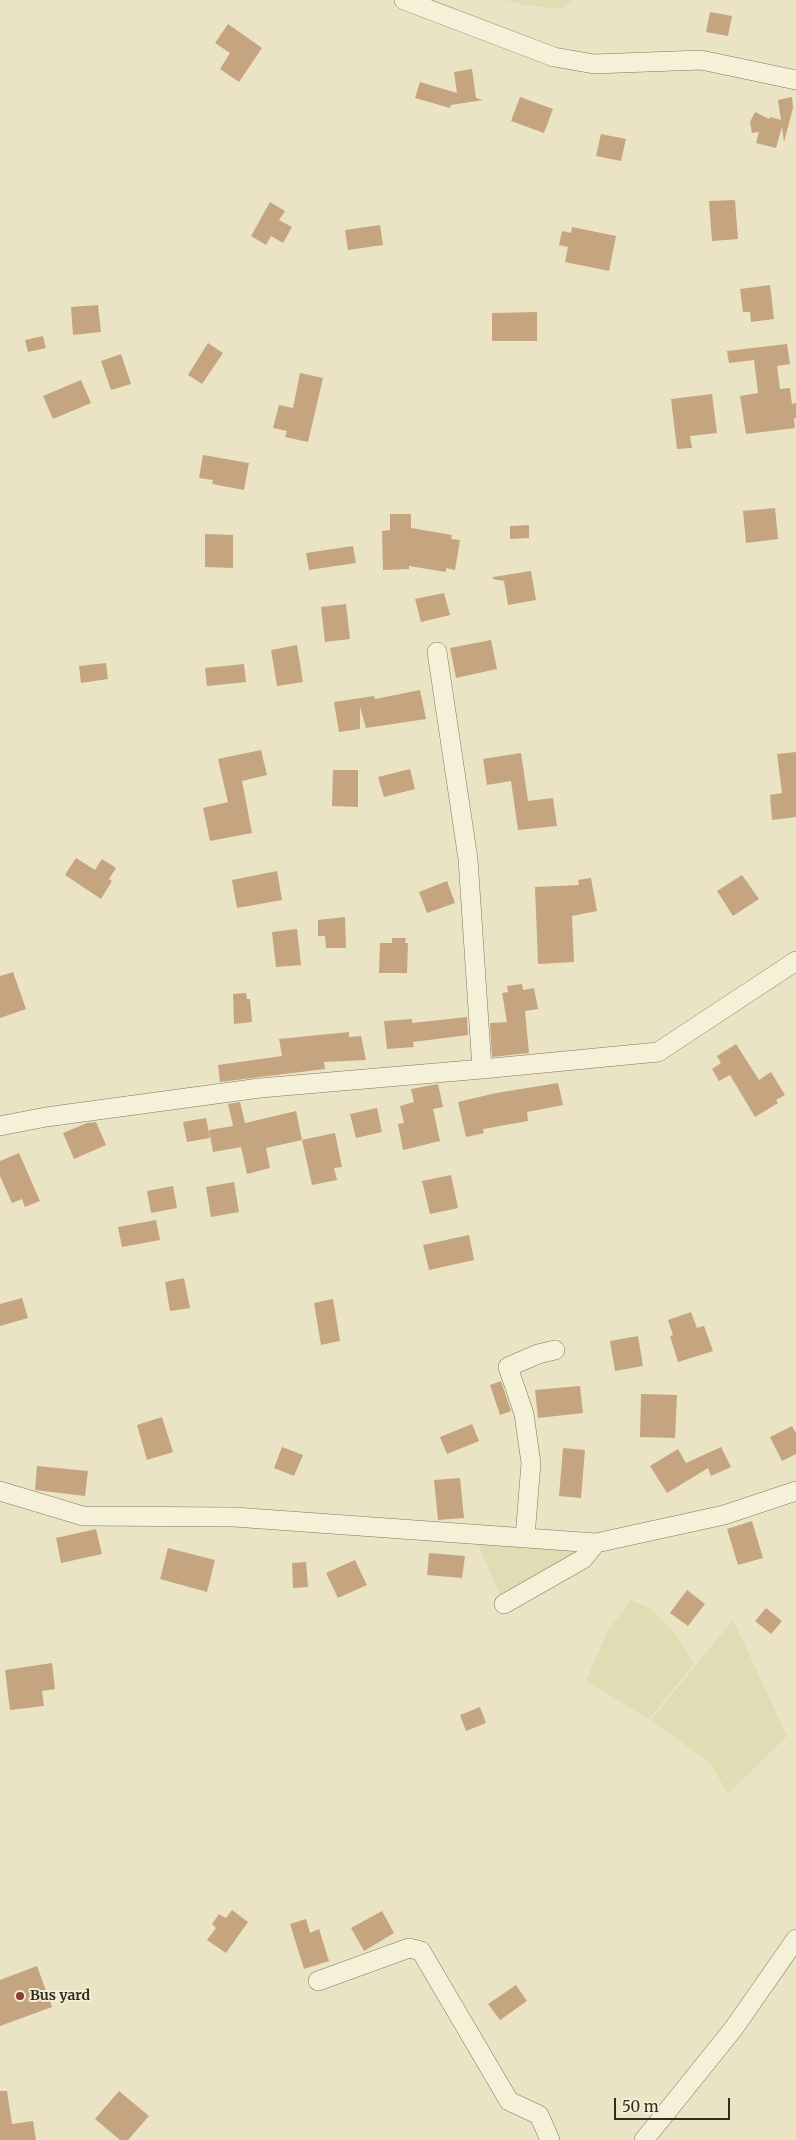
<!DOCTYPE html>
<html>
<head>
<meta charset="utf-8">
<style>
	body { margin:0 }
	#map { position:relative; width:796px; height:2140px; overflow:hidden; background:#eae4c5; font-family:Merriweather,serif }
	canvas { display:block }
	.scale { position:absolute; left:614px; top:2098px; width:116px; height:22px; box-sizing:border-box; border:2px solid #342c20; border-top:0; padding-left:6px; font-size:15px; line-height:18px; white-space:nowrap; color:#342c20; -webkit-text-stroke:4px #f2edd4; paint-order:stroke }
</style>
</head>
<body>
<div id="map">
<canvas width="796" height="2140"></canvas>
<div class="scale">50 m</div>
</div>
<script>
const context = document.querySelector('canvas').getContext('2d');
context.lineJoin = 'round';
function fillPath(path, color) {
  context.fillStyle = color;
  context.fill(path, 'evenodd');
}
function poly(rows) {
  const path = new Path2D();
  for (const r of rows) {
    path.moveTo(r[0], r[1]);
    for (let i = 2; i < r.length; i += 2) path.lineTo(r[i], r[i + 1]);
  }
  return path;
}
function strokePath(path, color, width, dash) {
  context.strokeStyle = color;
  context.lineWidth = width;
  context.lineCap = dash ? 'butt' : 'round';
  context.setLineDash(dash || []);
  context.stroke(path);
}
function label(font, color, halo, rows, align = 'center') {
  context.font = font + ' Merriweather,serif';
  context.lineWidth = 4;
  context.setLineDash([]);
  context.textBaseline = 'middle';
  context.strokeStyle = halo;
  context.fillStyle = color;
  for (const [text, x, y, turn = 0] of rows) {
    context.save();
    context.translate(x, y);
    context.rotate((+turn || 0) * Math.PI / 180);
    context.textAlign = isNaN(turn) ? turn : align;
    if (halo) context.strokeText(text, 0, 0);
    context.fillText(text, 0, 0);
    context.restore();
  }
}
fillPath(poly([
	[506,0,573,0,560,9,524,5],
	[477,1542,584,1552,502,1600],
	[631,1600,649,1608,675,1633,694,1664,649,1719,586,1681,607,1632],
	[732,1621,737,1628,787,1736,728,1794,710,1763,651,1720]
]), '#deddb4');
fillPath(poly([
	[710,12,732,16,728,36,706,32],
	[228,24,262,48,239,82,220,69,230,53,215,43],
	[472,69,476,98,483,100,451,105,450,108,415,98,420,82,457,93,454,72],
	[520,97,553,109,544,133,511,121],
	[792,97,793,108,784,142,782,127,776,148,756,143,759,132,752,133,750,122,755,112,769,119,770,117,781,120,778,100],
	[601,134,626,139,621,161,596,156],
	[735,200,738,239,712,241,709,201],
	[270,202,285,211,279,220,292,227,283,243,271,236,266,245,251,236],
	[380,225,383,245,348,250,345,230],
	[572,227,616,236,609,271,565,262,568,247,559,245,562,231,571,233],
	[770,285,774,319,751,322,750,312,743,312,740,289],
	[98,305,101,332,73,335,71,307],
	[537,312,537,341,492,341,492,313],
	[43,336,46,348,28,352,25,340],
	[208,343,223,353,202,384,188,375],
	[787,344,790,364,777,366,780,389,790,388,792,404,796,403,796,418,794,418,795,428,746,434,740,396,758,393,754,360,729,363,727,351],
	[121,354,131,384,111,390,101,361],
	[300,373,323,378,308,442,285,437,287,431,273,428,279,405,293,408],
	[81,380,91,403,53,419,43,396],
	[712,394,717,433,690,436,692,448,677,449,671,399],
	[203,455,249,463,244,490,212,484,213,480,199,478],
	[775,508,778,539,746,543,743,511],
	[390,514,411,514,411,528,452,535,451,539,460,540,455,570,446,568,446,572,409,566,409,569,383,570,382,531,390,530],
	[529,525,529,538,510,539,510,526],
	[205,534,233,535,233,568,205,567],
	[353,546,356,563,309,570,306,553],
	[531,571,536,600,508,605,504,581,493,579,493,577],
	[444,593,450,615,421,622,415,599],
	[346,604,350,639,325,642,321,607],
	[491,640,497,669,456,678,450,648],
	[297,645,303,682,277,686,271,650],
	[106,663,108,679,81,683,79,666],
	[244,664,246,682,207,686,205,668],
	[420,690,426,719,366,728,360,707,360,729,339,732,334,702,374,696,375,699],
	[261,750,267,775,242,781,252,833,210,841,203,808,228,802,218,759],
	[796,752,796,817,772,820,770,795,782,793,777,754],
	[521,753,528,801,553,798,557,826,518,830,511,781,487,785,483,759],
	[410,769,415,789,384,797,378,777],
	[333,770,358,770,358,807,332,806],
	[76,858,95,870,102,859,116,868,109,879,112,881,101,899,65,875],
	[277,871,282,900,237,908,232,880],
	[742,875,759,899,733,916,717,891],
	[591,878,597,911,572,916,574,962,538,964,535,887,579,885,578,880],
	[447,881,455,903,427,913,419,892],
	[345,917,346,948,326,948,325,936,318,936,318,920],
	[297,929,301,965,276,967,272,932],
	[392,938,406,938,405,943,408,943,407,973,379,973,380,943,392,943],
	[13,972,26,1009,0,1018,0,976],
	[522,984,523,990,534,988,538,1009,525,1011,529,1053,492,1057,490,1023,507,1022,502,993,508,992,507,986],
	[246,993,247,999,250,999,252,1022,234,1024,233,994],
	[467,1017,468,1035,413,1042,414,1047,387,1049,384,1021,412,1019,412,1023],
	[349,1032,349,1037,361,1036,366,1060,324,1062,325,1069,220,1082,218,1065,282,1056,279,1039],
	[736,1044,759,1080,771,1072,785,1095,776,1100,778,1103,755,1117,730,1075,719,1081,712,1069,721,1063,717,1056],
	[558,1083,563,1105,527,1112,528,1121,483,1129,484,1133,466,1137,458,1102,496,1093],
	[438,1084,443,1107,433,1109,440,1141,403,1150,398,1124,404,1123,400,1106,414,1102,411,1089],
	[240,1102,245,1123,296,1111,302,1140,266,1148,270,1168,247,1174,241,1147,213,1152,209,1130,233,1126,228,1104],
	[377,1108,382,1132,356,1138,350,1114],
	[206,1118,210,1138,187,1142,183,1122],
	[96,1122,106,1145,74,1159,63,1133,87,1123],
	[335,1133,342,1167,334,1168,337,1180,312,1185,302,1140],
	[19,1153,40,1201,25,1207,22,1199,12,1203,0,1176,0,1161],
	[451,1175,458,1208,430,1214,422,1181],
	[234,1182,239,1212,211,1217,206,1187],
	[173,1186,177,1208,151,1213,147,1191],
	[156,1220,160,1240,122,1247,118,1227],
	[469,1235,474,1260,429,1270,423,1245],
	[184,1278,190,1308,170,1311,165,1282],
	[22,1298,28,1318,0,1326,0,1304],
	[333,1299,340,1341,321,1345,314,1303],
	[691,1312,697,1328,704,1326,713,1351,678,1362,670,1336,673,1335,668,1320],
	[638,1336,643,1366,615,1371,610,1341],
	[501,1381,511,1411,500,1415,490,1385],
	[580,1386,583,1413,538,1418,535,1390],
	[641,1394,677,1395,675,1438,640,1437],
	[162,1417,173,1452,147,1460,137,1425],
	[472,1424,479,1441,447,1454,440,1437],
	[792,1426,796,1433,796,1454,782,1461,770,1437],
	[282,1447,303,1455,294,1476,274,1468],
	[721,1447,731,1467,711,1476,708,1468,667,1493,650,1466,678,1449,686,1463],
	[563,1448,585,1450,581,1498,559,1496],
	[37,1466,88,1471,85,1496,35,1490],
	[460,1478,464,1518,438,1520,434,1480],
	[752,1521,763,1558,738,1565,727,1529],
	[96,1529,102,1554,61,1563,56,1538],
	[168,1548,215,1560,207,1592,160,1579],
	[429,1553,465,1556,462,1578,427,1575],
	[355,1560,367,1585,338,1598,326,1573],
	[306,1562,308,1587,293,1588,292,1563],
	[687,1590,705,1604,688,1626,670,1613],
	[766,1608,782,1621,771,1634,755,1621],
	[52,1663,55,1689,42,1691,44,1706,10,1710,5,1670],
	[480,1707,486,1723,466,1731,460,1715],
	[232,1910,248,1922,226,1953,207,1940,216,1928,212,1924,219,1914,226,1918],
	[382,1911,394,1933,364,1951,351,1928],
	[306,1919,310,1933,319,1929,329,1961,304,1969,290,1924],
	[37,1966,52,2007,0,2026,0,1980],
	[516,1985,527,2001,500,2020,488,2004],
	[0,2091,7,2091,12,2124,33,2121,36,2140,0,2140],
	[119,2091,149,2116,128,2140,120,2140,95,2119]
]), '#c4a57f');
const minor = poly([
	[404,0,554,57,594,64,701,60,796,80],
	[437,652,468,859,482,1069],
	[0,1126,46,1117,260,1088,482,1069,658,1052,796,961],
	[0,1491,83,1516,234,1517,596,1543,724,1515,796,1491],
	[525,1537,531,1463,524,1414,508,1367,538,1354,555,1350],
	[504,1604,583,1559,596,1543],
	[318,1981,409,1948,421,1951,509,2101,539,2115,550,2140],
	[644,2140,734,2028,796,1939]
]);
strokePath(minor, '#83765d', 20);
strokePath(minor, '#f5f0d8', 19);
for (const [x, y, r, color] of [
	[20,1996,5,"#8c3e33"]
]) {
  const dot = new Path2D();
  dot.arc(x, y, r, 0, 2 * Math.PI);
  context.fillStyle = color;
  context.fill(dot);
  strokePath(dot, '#f2edd4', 2);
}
label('bold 14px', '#342c20', '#f2edd4', [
	["Bus yard",30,1996]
], 'left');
</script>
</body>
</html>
